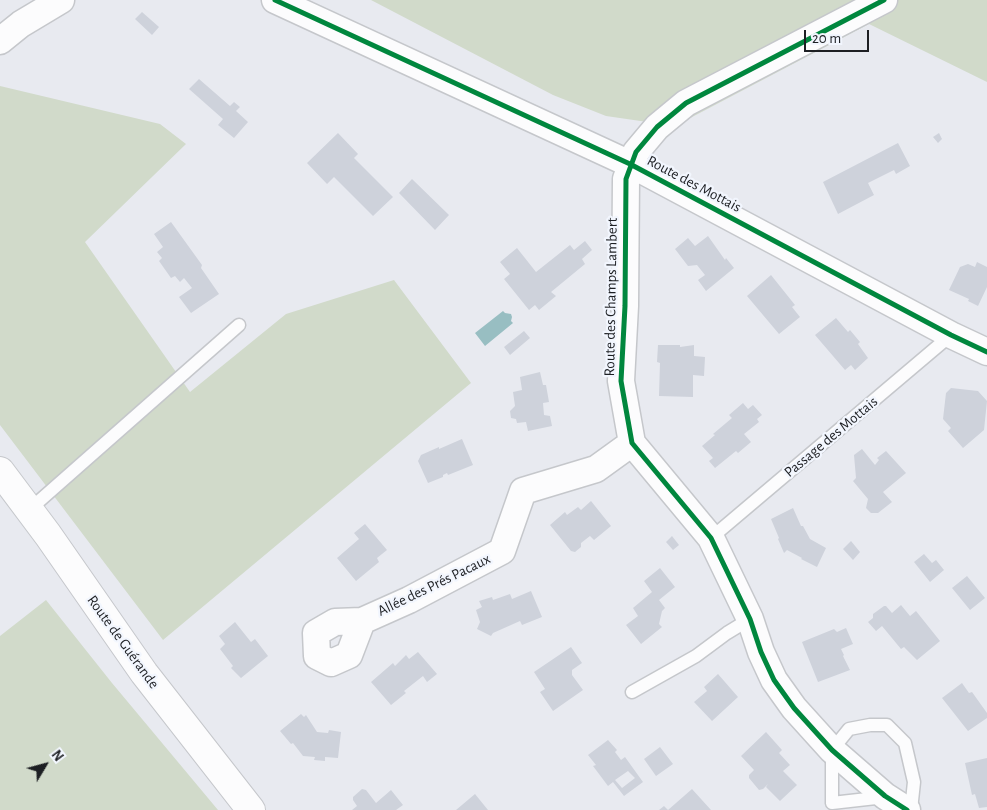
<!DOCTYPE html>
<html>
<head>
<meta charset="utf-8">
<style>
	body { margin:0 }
	#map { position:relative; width:987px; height:810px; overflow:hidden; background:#e8eaf0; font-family:"Alegreya Sans",sans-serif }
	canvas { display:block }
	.north { position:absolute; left:20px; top:740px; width:50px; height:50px; -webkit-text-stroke:4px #f2f6fe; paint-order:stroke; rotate:53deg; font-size:14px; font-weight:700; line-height:20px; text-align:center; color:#1d1f23 }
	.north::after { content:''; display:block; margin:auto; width:18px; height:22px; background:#1d1f23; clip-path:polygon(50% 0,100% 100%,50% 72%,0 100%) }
	.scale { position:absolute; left:804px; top:30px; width:65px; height:22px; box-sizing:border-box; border:2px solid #1d1f23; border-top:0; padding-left:6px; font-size:15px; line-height:18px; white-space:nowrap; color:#1d1f23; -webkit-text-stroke:4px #f2f6fe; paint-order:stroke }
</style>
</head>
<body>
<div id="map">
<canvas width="987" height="810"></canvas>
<div class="north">N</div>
<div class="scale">20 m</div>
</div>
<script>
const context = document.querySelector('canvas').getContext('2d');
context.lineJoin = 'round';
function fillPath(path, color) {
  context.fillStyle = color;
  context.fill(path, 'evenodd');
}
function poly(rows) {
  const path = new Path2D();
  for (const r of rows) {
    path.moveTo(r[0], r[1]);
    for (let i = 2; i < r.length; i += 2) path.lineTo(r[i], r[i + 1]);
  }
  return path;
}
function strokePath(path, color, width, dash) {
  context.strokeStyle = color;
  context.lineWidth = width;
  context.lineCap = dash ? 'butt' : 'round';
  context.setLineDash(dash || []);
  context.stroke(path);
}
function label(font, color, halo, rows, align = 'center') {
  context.font = font + ' "Alegreya Sans",sans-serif';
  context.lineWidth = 4.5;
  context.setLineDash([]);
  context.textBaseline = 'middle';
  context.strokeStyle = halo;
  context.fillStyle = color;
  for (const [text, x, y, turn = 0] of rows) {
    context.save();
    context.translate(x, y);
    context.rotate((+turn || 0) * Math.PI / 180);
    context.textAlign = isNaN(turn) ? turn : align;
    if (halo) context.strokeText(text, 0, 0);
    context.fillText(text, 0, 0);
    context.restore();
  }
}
fillPath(poly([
	[371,0,987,0,987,82,869,24,675,126,606,116,553,95],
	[0,86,160,124,186,144,85,242,190,392,286,314,394,280,471,383,163,640,0,425],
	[46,600,112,683,218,810,0,810,0,636]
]), '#d1daca');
fillPath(poly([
	[503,311,505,313,511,314,512,317,511,321,513,323,485,346,475,333]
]), '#98bec2');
fillPath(poly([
	[142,12,159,27,152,35,135,19],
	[199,79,230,106,234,102,240,107,236,111,248,122,234,138,218,125,223,119,189,89],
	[338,133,358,154,354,158,393,197,373,216,334,177,327,184,307,163],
	[939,133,942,139,938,143,933,137],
	[898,143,910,166,896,174,894,170,868,183,874,195,838,214,823,182],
	[412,179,449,215,435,230,399,193],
	[171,222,202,265,201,268,219,294,191,313,179,297,192,288,184,278,180,282,175,276,171,278,159,261,162,258,157,252,163,247,154,234],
	[708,236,725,260,726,258,734,268,706,291,698,280,705,275,697,265,688,266,675,249,688,238,695,246],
	[585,241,592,250,582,259,585,264,551,292,556,296,539,310,535,305,529,310,504,279,510,274,500,262,517,248,536,272,570,245,574,250],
	[977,262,987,267,987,287,978,306,968,301,969,299,949,290,960,267,968,264,975,267],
	[771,275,795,305,792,307,800,317,779,334,747,296],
	[836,318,848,332,850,330,860,342,858,344,868,358,855,370,851,365,845,370,815,335],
	[524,331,530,338,510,355,504,347],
	[658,345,680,345,680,347,694,345,694,356,705,357,704,376,693,375,693,397,659,396,660,363,657,362],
	[540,372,543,385,546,385,549,402,543,403,544,415,550,416,552,426,528,431,526,422,517,423,516,419,511,418,510,411,515,406,513,392,522,390,520,377],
	[951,388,978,391,987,401,984,430,963,448,948,431,951,428,943,419,946,393],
	[743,403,748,409,753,405,762,415,757,419,759,422,744,434,751,442,738,453,736,451,715,468,709,461,713,458,702,446,715,435,713,434,732,418,729,415],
	[462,439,473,465,448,475,447,473,443,475,443,477,428,483,418,461,421,455,439,447,439,449],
	[862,449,875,465,879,460,877,458,886,451,906,473,883,492,892,502,878,513,871,513,866,508,868,499,853,481,856,478,854,455],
	[591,501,611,526,594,540,590,536,581,543,581,547,575,552,571,551,550,525,565,512,567,515,578,507,581,510],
	[793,508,801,526,803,526,810,539,826,548,817,567,801,559,802,558,787,550,784,553,778,539,779,538,771,519],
	[365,524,387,550,377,558,379,562,356,581,337,558,359,539,354,533],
	[672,536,679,545,673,550,666,542],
	[851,541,860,552,853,560,843,549],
	[924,554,932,563,936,560,944,570,930,582,914,562],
	[660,568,675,587,659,600,665,608,662,611,659,624,662,627,641,644,626,625,638,616,633,608,652,592,644,581],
	[967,576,985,598,970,610,952,588],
	[531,591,542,617,522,625,520,621,493,633,491,636,477,629,480,622,476,610,482,607,479,601,492,597,493,600,510,594,512,599],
	[901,605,910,616,916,611,940,641,917,660,904,647,901,649,882,626,876,631,868,622,873,618,873,614,884,606,886,606,892,613],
	[235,622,251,642,255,639,268,656,241,678,231,668,233,666,220,649,225,644,219,636],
	[846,628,853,644,841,649,844,655,843,656,850,670,818,682,802,642,834,629,837,632],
	[571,647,582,663,572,670,572,675,583,690,553,711,540,692,545,689,534,672],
	[418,652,437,674,427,682,423,676,404,691,406,693,391,705,371,682,393,663,395,666,406,655,409,659],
	[718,674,738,697,712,721,694,702,707,691,704,687],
	[962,683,969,693,972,692,987,713,987,718,968,731,942,698],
	[301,714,304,717,306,715,317,732,328,733,329,730,341,732,338,758,325,757,325,761,314,760,315,757,303,756,293,743,291,744,280,731],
	[766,732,782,750,779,753,790,765,783,771,797,785,780,801,766,787,768,784,763,789,759,790,749,778,749,775,754,770,741,756],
	[608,740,617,750,615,752,621,760,625,757,643,782,624,796,613,782,608,786,593,766,596,765,588,755],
	[628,771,635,778,622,788,615,780],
	[660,747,673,764,656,776,644,759],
	[987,758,987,807,979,808,975,794,972,795,965,763],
	[362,789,366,790,376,803,391,790,403,805,396,810,352,810,357,806,353,800,353,797],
	[692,789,711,810,659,810,664,806,668,810],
	[475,794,488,810,456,810]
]), '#ced2db');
const service = poly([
	[29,510,239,325],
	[711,538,951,335],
	[632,692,696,656,727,633,750,619],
	[885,797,832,803,832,750,849,729,870,725,887,725,905,743,914,782,911,810]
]);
const minor = poly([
	[275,0,630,164,951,335,987,352],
	[884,0,686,103,657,127,636,152,626,179,625,306,621,381,632,443,711,538,750,619,761,652,774,680,794,708,832,750,885,796,907,810],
	[0,41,21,24,61,0],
	[362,621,349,655,331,663,317,656,316,633,335,622,362,621,409,600,502,551,523,491,596,469,632,443]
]);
const tertiary = poly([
	[0,471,48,535,144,673,251,810]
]);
strokePath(service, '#c5c7cb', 15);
strokePath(minor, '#c5c7cb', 29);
strokePath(tertiary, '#c5c7cb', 30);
strokePath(service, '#fcfcfd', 12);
strokePath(minor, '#fcfcfd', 26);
strokePath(tertiary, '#fcfcfd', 28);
strokePath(poly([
	[275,0,630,164,951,335,987,352],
	[884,0,686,103,657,127,636,152,626,179,625,306,621,381,632,443,711,538,750,619,761,652,774,680,794,708,832,750,885,796,907,810]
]), '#00873e', 5);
label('15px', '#1d1f23', '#f2f6fe', [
	["Route des Mottais",694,184,28],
	["Route des Champs Lambert",611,297,-89],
	["Passage des Mottais",831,437,-40],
	["Allée des Prés Pacaux",434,585,-26],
	["Route de Guérande",123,642,54]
]);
</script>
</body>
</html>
